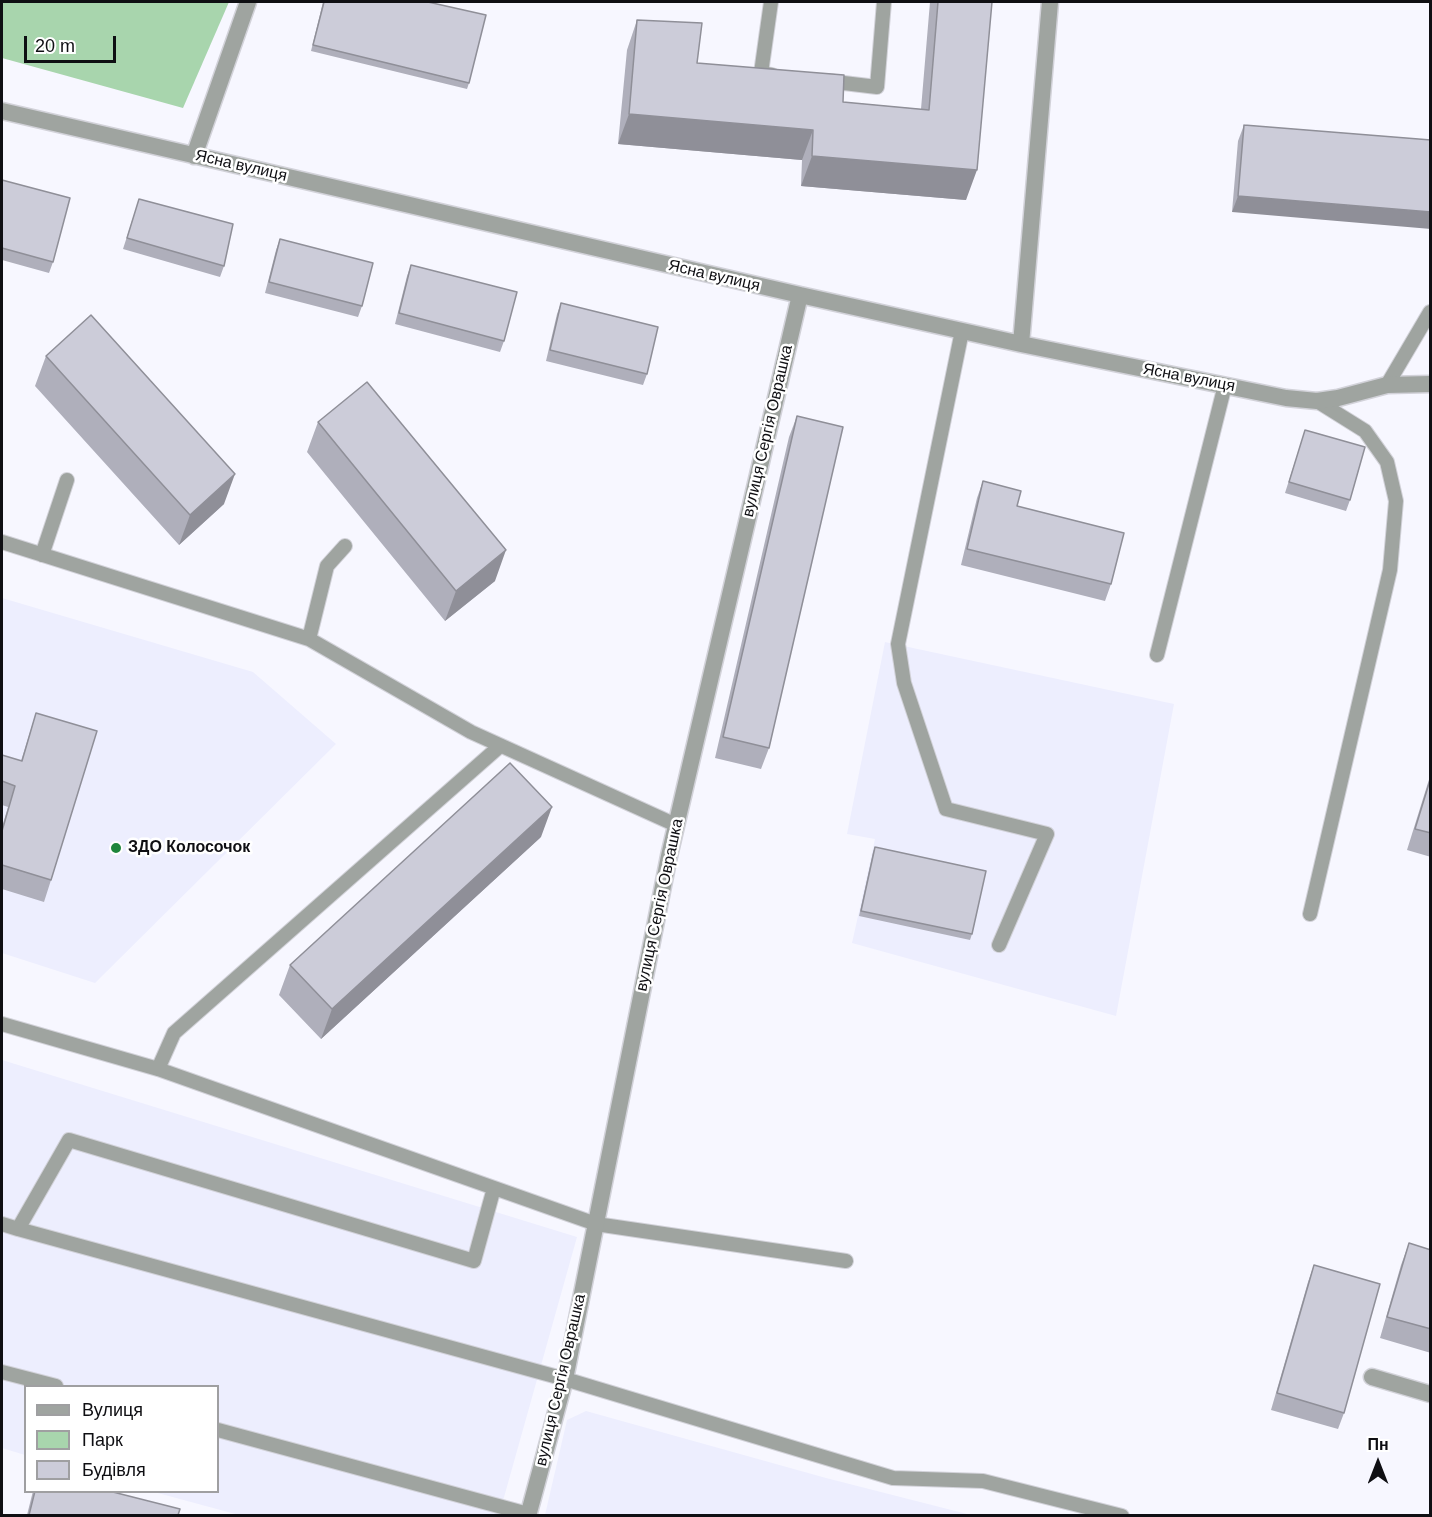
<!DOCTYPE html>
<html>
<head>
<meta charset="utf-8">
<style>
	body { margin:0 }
	#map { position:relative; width:1432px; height:1517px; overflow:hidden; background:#f7f7ff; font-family:Arial,sans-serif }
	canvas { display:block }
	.frame { position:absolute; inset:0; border:3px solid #0f0f13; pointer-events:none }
	.legend { position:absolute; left:24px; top:1385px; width:195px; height:108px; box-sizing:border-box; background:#fff; border:2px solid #9f9fa1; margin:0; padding:8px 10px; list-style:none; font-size:18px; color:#0f0f13 }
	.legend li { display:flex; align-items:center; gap:12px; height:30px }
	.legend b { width:30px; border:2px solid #9f9fa1 }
	.north { position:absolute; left:1348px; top:1433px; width:60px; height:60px; -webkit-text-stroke:4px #fff; paint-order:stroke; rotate:0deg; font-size:16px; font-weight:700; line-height:24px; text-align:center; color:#0f0f13 }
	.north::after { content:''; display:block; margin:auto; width:21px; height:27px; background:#0f0f13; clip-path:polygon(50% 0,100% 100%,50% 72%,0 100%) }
	.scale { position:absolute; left:24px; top:36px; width:92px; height:27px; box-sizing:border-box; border:3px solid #0f0f13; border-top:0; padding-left:8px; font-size:18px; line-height:21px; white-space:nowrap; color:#0f0f13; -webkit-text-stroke:4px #fff; paint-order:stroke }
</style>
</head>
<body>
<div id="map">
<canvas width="1432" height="1517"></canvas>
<div class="frame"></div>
<ul class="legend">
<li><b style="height:8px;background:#9fa4a0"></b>Вулиця</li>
<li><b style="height:16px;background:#a8d5ad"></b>Парк</li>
<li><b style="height:16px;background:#ccccd9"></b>Будівля</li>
</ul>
<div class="north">Пн</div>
<div class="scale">20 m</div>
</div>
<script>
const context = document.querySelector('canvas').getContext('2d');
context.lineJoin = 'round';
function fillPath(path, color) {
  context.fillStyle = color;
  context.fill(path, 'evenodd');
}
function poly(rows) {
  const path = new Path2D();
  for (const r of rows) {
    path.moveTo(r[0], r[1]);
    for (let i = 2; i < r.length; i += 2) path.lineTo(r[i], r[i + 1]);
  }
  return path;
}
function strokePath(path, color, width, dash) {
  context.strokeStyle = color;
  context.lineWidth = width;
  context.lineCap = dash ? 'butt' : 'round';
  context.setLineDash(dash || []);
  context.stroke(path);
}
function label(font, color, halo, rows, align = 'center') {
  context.font = font + ' Arial,sans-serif';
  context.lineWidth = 5;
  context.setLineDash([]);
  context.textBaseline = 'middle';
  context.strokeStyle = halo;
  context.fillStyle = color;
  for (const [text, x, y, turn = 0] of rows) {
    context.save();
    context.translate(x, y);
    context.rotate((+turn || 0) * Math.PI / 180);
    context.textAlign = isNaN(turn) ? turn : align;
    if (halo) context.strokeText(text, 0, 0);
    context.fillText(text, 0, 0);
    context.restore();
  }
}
fillPath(poly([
	[2,598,253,672,336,744,95,983,2,953],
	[885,642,1174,704,1116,1016,852,943,875,839,847,834],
	[2,1060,577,1237,499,1515,239,1515,154,1492,218,1492,218,1386,26,1386,25,1455,2,1448],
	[586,1411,826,1478,971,1515,545,1515,567,1420]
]), '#edeefe');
fillPath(poly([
	[2,2,229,2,183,108,2,58]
]), '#a8d5ad');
const service = poly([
	[771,2,761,73,772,75],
	[827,81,877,87,884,2],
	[962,331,898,644,904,683,946,809,1047,834,999,945],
	[1387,385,1430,312],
	[2,542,309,639,471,732,676,825],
	[42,555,67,480],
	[309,639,327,566,345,546],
	[1157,655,1225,385],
	[1310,914,1390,570,1396,501,1387,462,1365,431,1317,401],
	[2,1024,158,1069,596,1224,846,1261],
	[158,1069,174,1033,500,746],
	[494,1188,474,1261,69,1140,18,1229,565,1379,893,1478,983,1481,1122,1516],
	[2,1224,18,1229],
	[2,1372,56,1386],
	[218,1430,528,1514]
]);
const minor = poly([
	[2,111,800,295,1021,344,1286,398,1317,401,1338,398,1387,385,1430,384],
	[194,156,248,2],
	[1021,344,1050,2],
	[1372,1377,1430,1394],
	[528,1516,565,1379,669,856,800,295]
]);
strokePath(service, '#d2d2d9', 16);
strokePath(minor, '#d2d2d9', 19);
strokePath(service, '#9fa4a0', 14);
strokePath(minor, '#9fa4a0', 16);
fillPath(poly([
	[323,2,428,2,469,83,467,89,311,51],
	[930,2,992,2,966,200,801,186,802,160,618,144,627,50,637,20,697,63,843,102,921,109],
	[1244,125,1431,140,1232,212,1238,141],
	[2,180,53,262,49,273,2,260],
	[139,199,224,266,220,277,123,249],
	[280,239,362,306,358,317,265,293,276,250],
	[411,265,504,341,500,352,395,324,407,276],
	[561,303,647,374,643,385,546,361,557,314],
	[46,356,224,504,179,545,35,386],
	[797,416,769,748,761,769,715,758,789,437],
	[318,422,495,581,445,621,307,452],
	[1305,430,1350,500,1346,511,1285,493],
	[983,481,1017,506,1111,584,1105,601,961,565,977,498],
	[36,713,51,880,44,902,2,889,2,827,8,807,2,805,2,755,21,761],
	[1431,773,1431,857,1407,850],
	[541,837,321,1039,279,995,290,965],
	[875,847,972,934,970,940,859,916,873,852],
	[1409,1243,1431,1250,1431,1353,1380,1338,1401,1265],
	[1314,1265,1344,1413,1338,1429,1271,1410,1308,1282],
	[33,1491,109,1491,178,1515,27,1515]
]), '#afafbb');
fillPath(poly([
	[629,114,813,130,802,160,618,144],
	[812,156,977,170,966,200,801,186],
	[1238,196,1431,212,1431,229,1232,212],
	[235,474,224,504,179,545,190,515],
	[506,550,495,581,445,621,456,591],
	[552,807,541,837,321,1039,332,1009]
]), '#8f8f98');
const building = poly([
	[324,2,428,2,486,15,469,83,313,45,324,2],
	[938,2,992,2,977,170,812,156,813,130,629,114,637,20,702,23,697,63,844,75,843,102,929,110,938,2],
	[1244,125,1431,140,1431,212,1238,196,1244,125],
	[2,180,70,198,53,262,2,248,2,180],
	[139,199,233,224,224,266,127,238,139,199],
	[280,239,373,263,362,306,269,282,280,239],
	[411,265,517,292,504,341,399,313,411,265],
	[561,303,658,327,647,374,550,350,561,303],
	[91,315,235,474,190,515,46,356,91,315],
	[367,382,506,550,456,591,318,422,367,382],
	[797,416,843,427,769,748,723,737,797,416],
	[1305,430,1365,447,1350,500,1289,482,1305,430],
	[983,481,1021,491,1017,506,1124,533,1111,584,967,549,983,481],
	[36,713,97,731,51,880,2,865,2,831,15,786,2,781,2,755,22,761,36,713],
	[510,763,552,807,332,1009,290,965,510,763],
	[1431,777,1431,833,1415,829,1431,777],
	[875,847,986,871,972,934,861,911,875,847],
	[1409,1243,1431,1250,1431,1329,1387,1317,1409,1243],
	[1314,1265,1380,1284,1344,1413,1277,1393,1314,1265],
	[35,1491,109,1491,180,1509,178,1515,29,1515,35,1491]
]);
fillPath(building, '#ccccd9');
strokePath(building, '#8f8f98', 1.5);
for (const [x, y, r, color] of [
	[116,848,6,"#1e863c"]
]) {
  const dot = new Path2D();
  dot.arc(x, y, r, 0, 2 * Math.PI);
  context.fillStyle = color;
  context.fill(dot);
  strokePath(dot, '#fff', 2);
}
label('16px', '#0f0f13', '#fff', [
	["Ясна вулиця",241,166,13],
	["Ясна вулиця",714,276,13],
	["Ясна вулиця",1189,378,11],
	["вулиця Сергія Оврашка",768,431,-77],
	["вулиця Сергія Оврашка",660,905,-78],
	["вулиця Сергія Оврашка",561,1380,-77]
]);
label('bold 16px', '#0f0f13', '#fff', [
	["ЗДО Колосочок",128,848]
], 'left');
</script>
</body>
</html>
